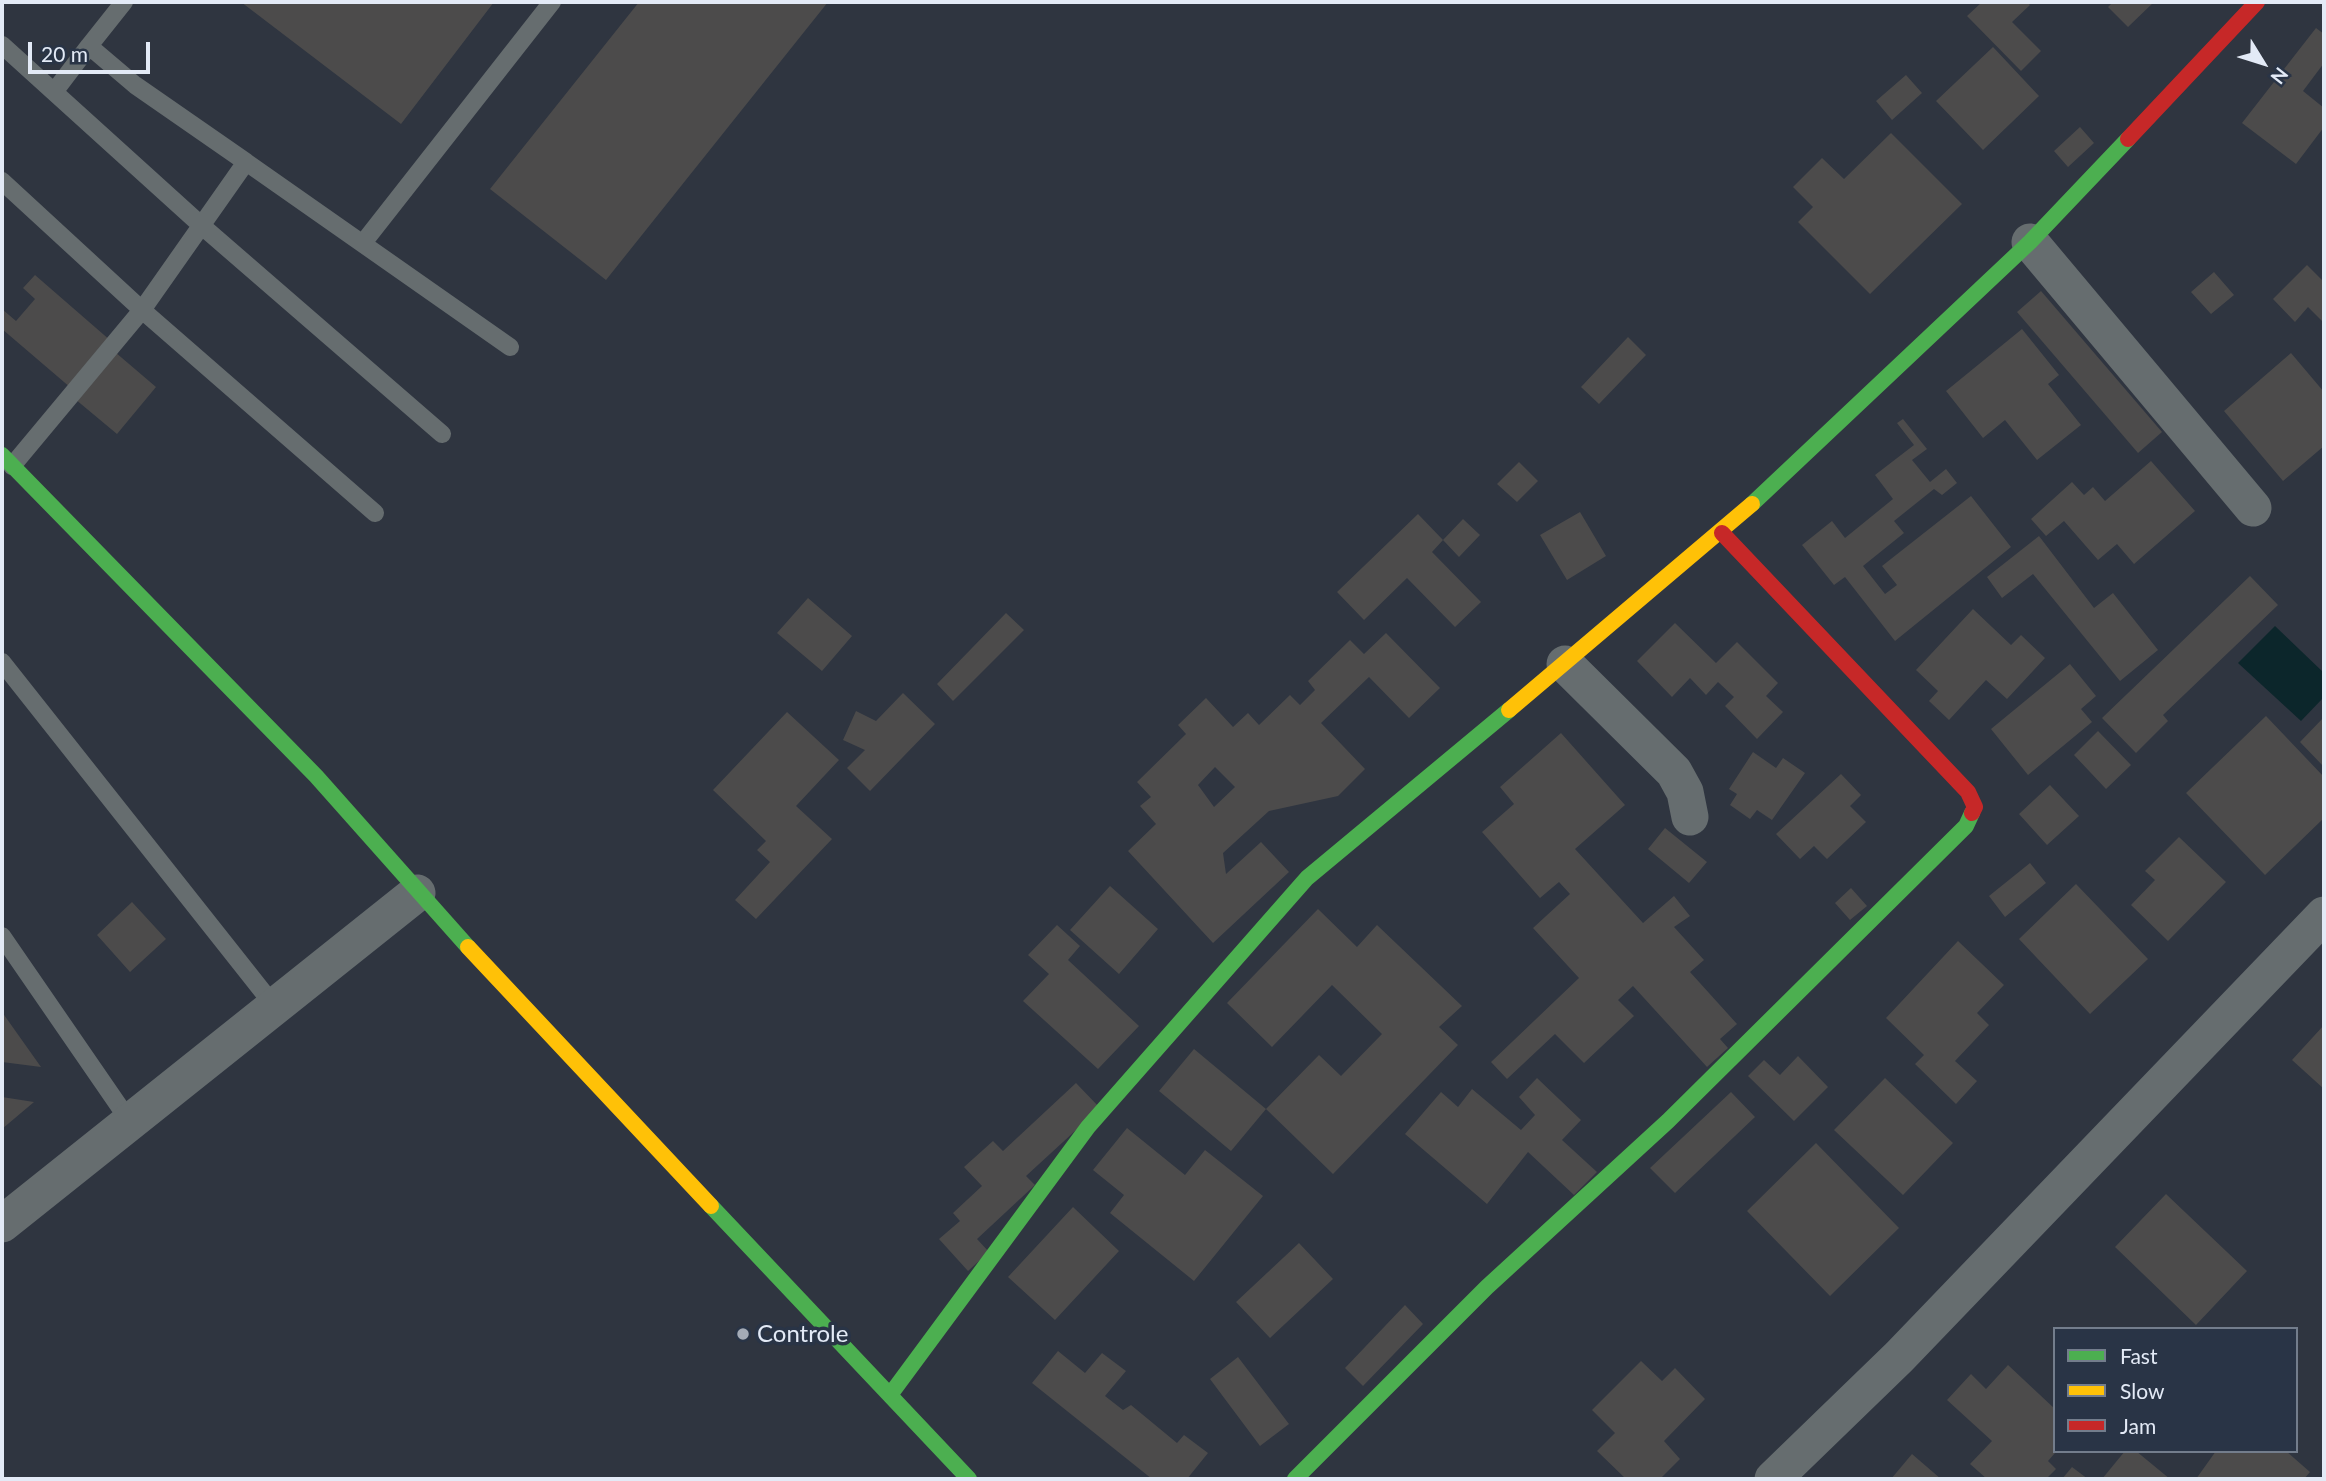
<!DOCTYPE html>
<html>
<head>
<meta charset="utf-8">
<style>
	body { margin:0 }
	#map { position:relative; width:2326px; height:1481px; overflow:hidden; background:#2f3540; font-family:Lato,sans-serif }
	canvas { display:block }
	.frame { position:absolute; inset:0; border:4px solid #e3eaf6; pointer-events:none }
	.legend { position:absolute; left:2053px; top:1327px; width:245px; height:126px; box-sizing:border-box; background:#293446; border:2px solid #737d8c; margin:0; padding:9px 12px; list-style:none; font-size:21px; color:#e3eaf6 }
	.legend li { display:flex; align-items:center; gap:14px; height:35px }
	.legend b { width:35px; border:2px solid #737d8c }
	.north { position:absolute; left:2228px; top:28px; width:70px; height:70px; -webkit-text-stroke:5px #293446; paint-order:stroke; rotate:128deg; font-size:19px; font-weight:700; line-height:28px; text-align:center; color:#e3eaf6 }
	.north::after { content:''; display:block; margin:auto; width:24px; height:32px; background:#e3eaf6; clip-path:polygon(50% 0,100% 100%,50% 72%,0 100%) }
	.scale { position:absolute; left:28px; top:42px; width:122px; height:32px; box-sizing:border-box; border:4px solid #e3eaf6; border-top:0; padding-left:9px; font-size:21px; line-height:24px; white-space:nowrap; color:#e3eaf6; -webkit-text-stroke:5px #293446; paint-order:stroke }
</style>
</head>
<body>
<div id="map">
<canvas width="2326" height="1481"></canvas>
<div class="frame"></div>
<ul class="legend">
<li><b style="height:9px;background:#4caf50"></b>Fast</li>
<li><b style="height:9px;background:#ffc107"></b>Slow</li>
<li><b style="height:9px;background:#c62828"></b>Jam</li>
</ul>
<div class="north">N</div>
<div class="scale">20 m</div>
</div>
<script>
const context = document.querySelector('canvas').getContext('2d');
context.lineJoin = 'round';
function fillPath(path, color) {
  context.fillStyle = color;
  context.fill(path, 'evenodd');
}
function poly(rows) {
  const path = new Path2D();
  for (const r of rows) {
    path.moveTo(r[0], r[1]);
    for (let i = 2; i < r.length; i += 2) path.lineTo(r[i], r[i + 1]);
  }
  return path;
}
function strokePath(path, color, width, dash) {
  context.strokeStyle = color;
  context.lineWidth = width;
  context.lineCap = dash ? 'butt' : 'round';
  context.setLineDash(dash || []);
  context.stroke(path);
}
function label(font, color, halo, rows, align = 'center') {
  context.font = font + ' Lato,sans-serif';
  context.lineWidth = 7;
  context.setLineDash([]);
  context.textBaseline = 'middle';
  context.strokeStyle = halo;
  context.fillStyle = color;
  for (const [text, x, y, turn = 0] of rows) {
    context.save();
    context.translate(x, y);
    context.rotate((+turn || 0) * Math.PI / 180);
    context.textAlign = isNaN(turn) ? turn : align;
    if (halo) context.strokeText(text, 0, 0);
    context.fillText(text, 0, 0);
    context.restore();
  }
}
fillPath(poly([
	[2275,626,2324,673,2324,697,2301,721,2238,663]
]), '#0c262b');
fillPath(poly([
	[241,2,494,2,401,124],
	[639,2,828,2,606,280,490,189],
	[1982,2,2027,2,2030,5,2012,22,2041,51,2021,71,1967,16],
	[2113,2,2154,2,2128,27,2108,7],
	[2316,28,2324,34,2324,63,2303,91,2324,108,2324,127,2296,164,2242,123],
	[1993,47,2039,96,1983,150,1936,101],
	[1906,75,1922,93,1892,120,1876,101],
	[2080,127,2094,143,2068,167,2054,151],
	[1891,133,1962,204,1870,294,1798,222,1813,207,1793,187,1822,158,1844,179],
	[2307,265,2324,282,2324,323,2308,307,2295,322,2273,299],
	[2214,272,2234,295,2211,314,2191,292],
	[35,275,111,341,71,388,2,329,2,309,16,321,35,299,23,288],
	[2041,291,2162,432,2138,453,2017,312],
	[2022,329,2059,375,2048,384,2081,425,2037,460,2005,420,1983,438,1946,391],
	[1628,337,1646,355,1599,404,1581,387],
	[115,352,156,387,117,434,75,399],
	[2291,353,2324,392,2324,446,2283,481,2224,411],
	[1903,419,1927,449,1912,460,1930,482,1946,469,1957,483,1942,495,1934,489,1894,521,1904,533,1863,566,1885,594,1897,585,1882,566,1971,496,2011,547,1895,641,1845,577,1834,585,1802,545,1832,521,1845,538,1893,499,1875,475,1914,445,1897,423],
	[2151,461,2195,511,2134,564,2117,544,2098,560,2064,521,2046,536,2031,519,2072,482,2084,495,2093,487,2105,501],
	[1519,462,1538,481,1517,502,1497,484],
	[1580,512,1606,556,1567,580,1540,535],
	[1418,514,1443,540,1432,552,1481,602,1455,627,1407,578,1364,620,1337,592],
	[1463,519,1480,535,1459,557,1443,540],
	[2039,536,2094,608,2113,593,2158,650,2120,681,2033,574,2002,598,1987,577],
	[2250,576,2278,605,2163,715,2168,721,2136,753,2102,718],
	[808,598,852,636,822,671,777,633],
	[1973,609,2011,645,2021,635,2045,658,2007,699,1986,680,1949,720,1929,701,1938,691,1916,670],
	[1006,613,1024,630,953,701,937,684],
	[1675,623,1716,663,1737,642,1778,683,1766,696,1783,712,1757,739,1725,706,1734,697,1718,682,1706,695,1690,678,1672,697,1637,661],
	[1386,633,1440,688,1409,718,1369,677,1321,723,1365,769,1338,796,1269,811,1223,853,1226,874,1261,842,1289,872,1213,943,1128,851,1156,824,1140,806,1151,797,1137,782,1186,734,1178,725,1206,698,1233,727,1248,713,1259,725,1290,695,1300,705,1315,690,1308,681,1350,640,1364,654],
	[1215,767,1235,787,1214,807,1198,785],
	[2070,664,2096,696,2081,709,2092,722,2028,775,1991,729],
	[903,693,935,724,870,791,847,768,865,750,843,740,856,711,876,721],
	[787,712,839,760,796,806,832,839,756,919,735,900,770,862,757,850,766,841,713,790],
	[2266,716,2324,777,2324,818,2265,875,2186,793],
	[2324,717,2324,767,2300,742],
	[2098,731,2131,765,2106,789,2074,755],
	[1561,733,1625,805,1575,849,1643,923,1674,896,1690,916,1674,927,1704,960,1690,972,1737,1024,1720,1039,1728,1048,1707,1067,1633,986,1618,1000,1634,1016,1584,1063,1555,1034,1507,1079,1491,1062,1579,978,1533,928,1570,894,1559,882,1540,898,1482,832,1514,804,1500,787],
	[1753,752,1776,768,1783,758,1805,773,1772,820,1757,810,1750,819,1730,805,1737,794,1729,789],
	[1841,774,1861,795,1850,806,1866,822,1827,859,1814,846,1800,859,1776,834],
	[2050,785,2079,816,2047,845,2019,814],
	[1665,828,1707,862,1689,883,1648,849],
	[2179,837,2226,882,2168,941,2131,905,2155,880,2145,871],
	[2030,863,2046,883,2005,917,1989,896],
	[2076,884,2148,959,2090,1014,2019,939],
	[1110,886,1158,929,1119,974,1070,930],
	[1851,888,1867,906,1850,920,1835,903],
	[132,902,166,939,130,972,97,935],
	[1318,909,1357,947,1377,925,1462,1006,1439,1027,1458,1045,1333,1174,1266,1109,1319,1055,1341,1076,1382,1034,1332,985,1272,1047,1227,1003],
	[1057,925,1080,946,1068,960,1139,1026,1098,1069,1023,1001,1049,974,1028,955],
	[1958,941,2004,985,1977,1013,1989,1025,1955,1061,1977,1081,1956,1104,1915,1064,1924,1055,1886,1018],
	[2,1012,41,1067,2,1062],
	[2324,1025,2324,1089,2292,1060],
	[1194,1049,1266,1109,1231,1151,1159,1091],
	[1798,1056,1828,1087,1794,1121,1748,1076,1764,1060,1780,1075],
	[1537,1078,1581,1120,1562,1140,1597,1172,1574,1195,1528,1152,1487,1204,1405,1134,1441,1092,1458,1107,1472,1089,1521,1130,1535,1115,1519,1097],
	[1885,1078,1953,1143,1903,1195,1834,1130],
	[1076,1083,1100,1108,1026,1176,1035,1185,977,1239,989,1252,968,1271,939,1239,960,1221,953,1213,982,1186,964,1167,993,1141,1003,1151],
	[1731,1092,1755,1117,1675,1193,1650,1168],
	[2,1097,34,1102,2,1129],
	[1127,1128,1185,1175,1205,1150,1263,1196,1194,1281,1110,1213,1124,1195,1093,1170],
	[1816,1143,1899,1228,1830,1296,1747,1211],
	[2166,1194,2247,1271,2196,1325,2115,1247],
	[1073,1207,1119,1251,1055,1320,1008,1277],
	[1299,1243,1333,1279,1270,1338,1236,1302],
	[1405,1305,1423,1324,1363,1386,1345,1368],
	[1058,1351,1085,1373,1102,1353,1126,1371,1105,1396,1123,1410,1131,1405,1177,1443,1184,1435,1208,1453,1187,1479,1152,1479,1032,1383],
	[1238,1357,1289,1424,1260,1446,1210,1379],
	[1641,1361,1662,1381,1675,1368,1705,1399,1664,1441,1680,1459,1660,1479,1626,1479,1597,1451,1615,1433,1592,1410],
	[2008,1365,2055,1409,2055,1453,2048,1461,2056,1469,2046,1479,1987,1479,1970,1464,1992,1441,1947,1400,1971,1374,1986,1389],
	[2125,1451,2136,1451,2170,1479,2102,1479],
	[2216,1451,2286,1451,2310,1472,2304,1479,2196,1479],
	[1912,1454,1941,1479,1891,1479],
	[2072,1467,2088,1479,2062,1479]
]), '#4c4b4b');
strokePath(poly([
	[124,2,89,46,135,85,246,162],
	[2,45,202,226,442,434],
	[54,92,89,46],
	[2,181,142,310,375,513],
	[363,243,552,2],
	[12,466,142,310,246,162,510,347],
	[2,662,275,1007],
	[2,936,130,1122]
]), '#666d6f', 18);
strokePath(poly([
	[2030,242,2253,508],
	[1565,664,1674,772,1685,792,1690,817],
	[2,1224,417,893],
	[1773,1479,1899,1357,2324,915]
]), '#666d6f', 37);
strokePath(poly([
	[2,455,316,776,468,947],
	[1752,504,2030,242,2128,139],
	[711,1206,969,1479],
	[890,1395,1088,1127,1307,878,1509,710],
	[1295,1479,1487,1287,1668,1121,1966,826,1972,813]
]), '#4caf50', 16);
strokePath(poly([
	[1509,710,1752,504],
	[468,947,711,1206]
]), '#ffc107', 16);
strokePath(poly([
	[2128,139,2257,2],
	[1722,533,1968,792,1975,807,1972,813]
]), '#c62828', 16);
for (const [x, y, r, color] of [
	[743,1334,7,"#a4abb6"]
]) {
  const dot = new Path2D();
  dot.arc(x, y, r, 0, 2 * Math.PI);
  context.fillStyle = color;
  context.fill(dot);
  strokePath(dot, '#293446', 2.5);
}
label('24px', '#e3eaf6', '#293446', [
	["Controle",757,1334]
], 'left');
</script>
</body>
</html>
